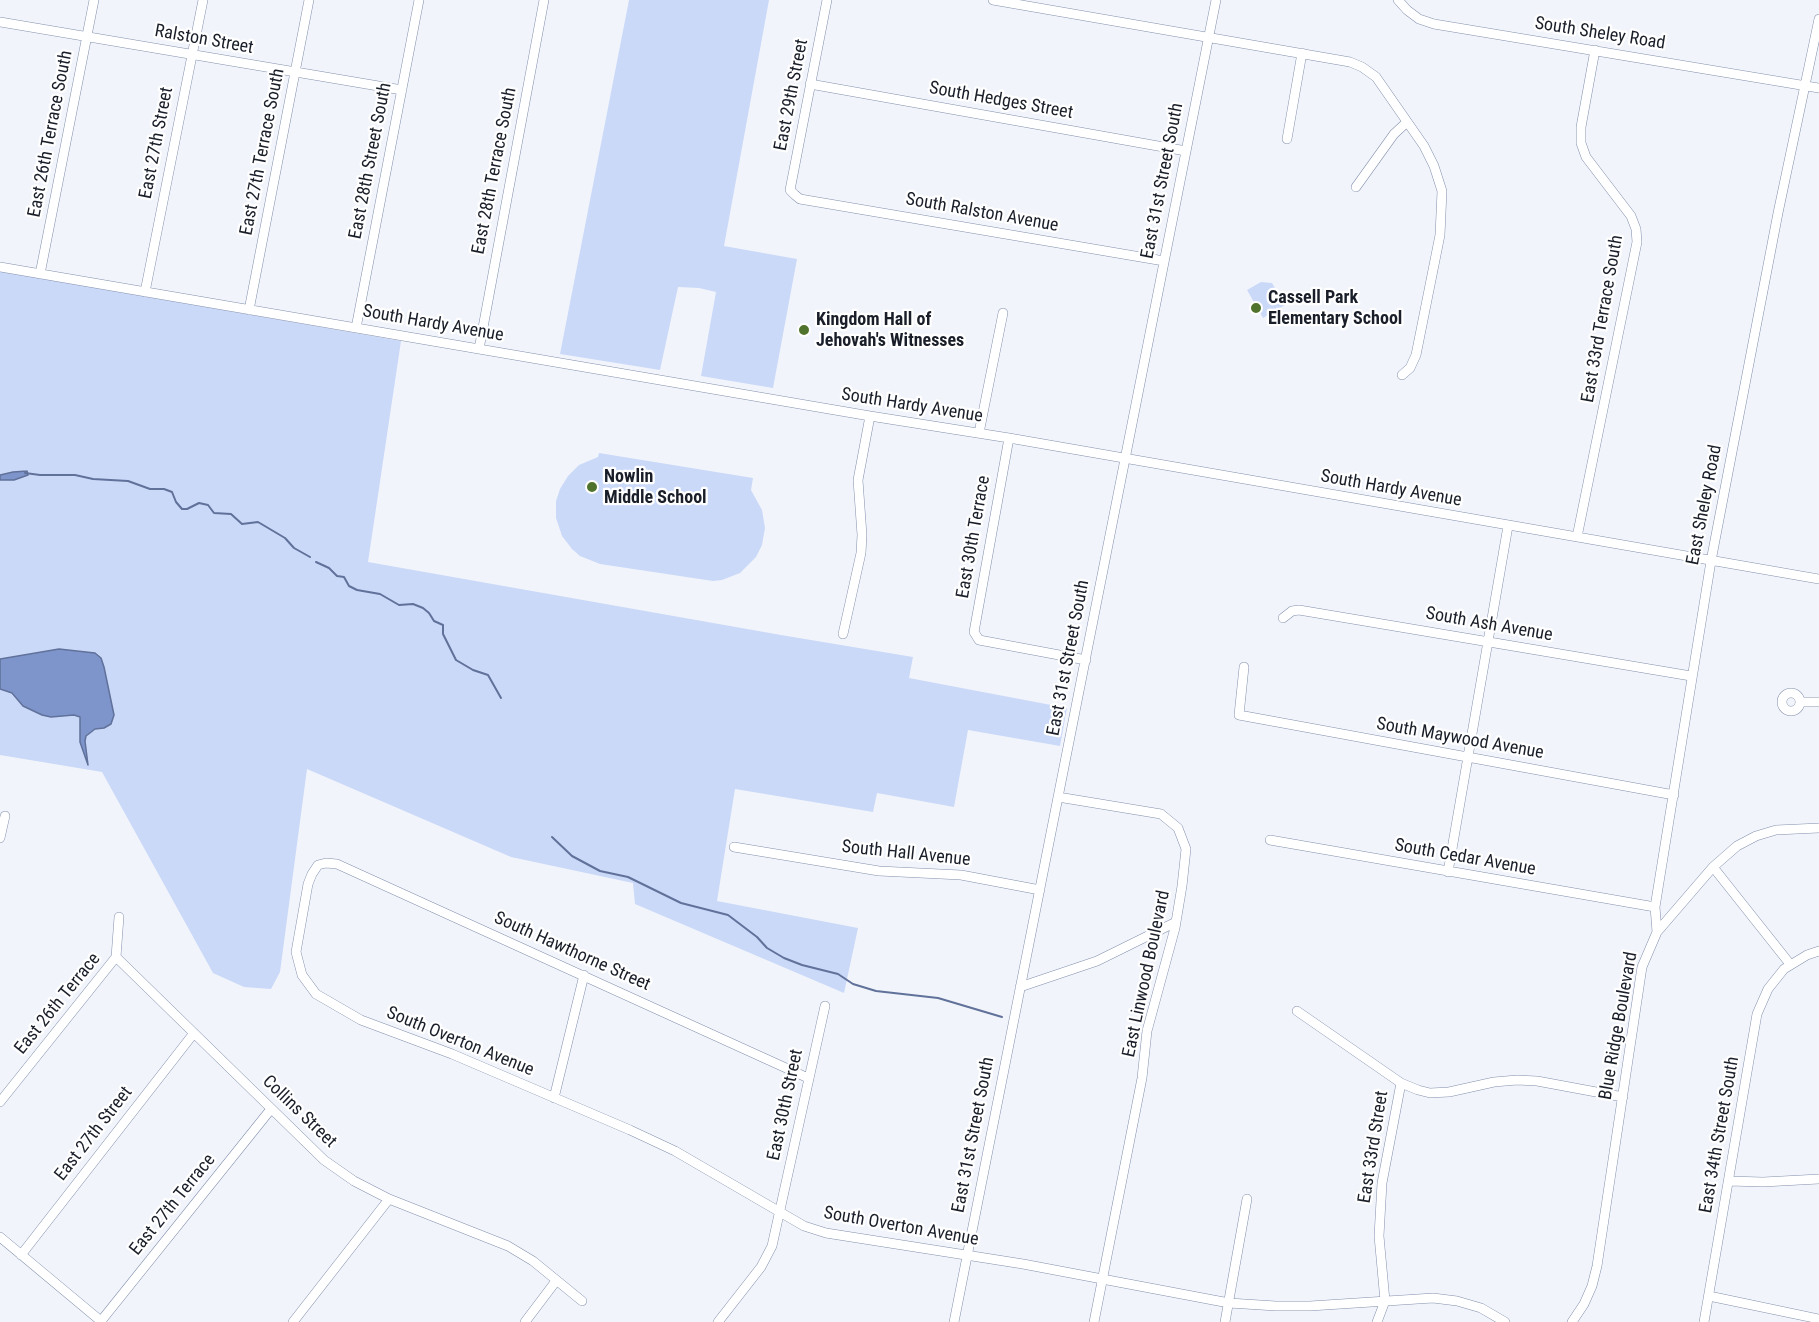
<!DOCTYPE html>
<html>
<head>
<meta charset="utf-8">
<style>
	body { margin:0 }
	canvas { display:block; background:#f1f4fa }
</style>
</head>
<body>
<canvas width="1819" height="1322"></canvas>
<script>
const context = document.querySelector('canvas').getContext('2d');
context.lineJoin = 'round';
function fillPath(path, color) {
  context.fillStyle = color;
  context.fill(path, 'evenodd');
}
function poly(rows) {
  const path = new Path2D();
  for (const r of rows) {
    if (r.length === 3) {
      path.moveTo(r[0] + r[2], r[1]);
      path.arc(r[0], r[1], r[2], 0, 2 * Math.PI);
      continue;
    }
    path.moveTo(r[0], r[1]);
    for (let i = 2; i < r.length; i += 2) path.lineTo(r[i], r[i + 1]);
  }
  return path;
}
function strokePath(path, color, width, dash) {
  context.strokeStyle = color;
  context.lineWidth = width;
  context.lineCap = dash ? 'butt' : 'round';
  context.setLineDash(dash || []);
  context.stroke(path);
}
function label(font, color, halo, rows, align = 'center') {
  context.font = font + ' "Roboto Condensed",sans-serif';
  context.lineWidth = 4.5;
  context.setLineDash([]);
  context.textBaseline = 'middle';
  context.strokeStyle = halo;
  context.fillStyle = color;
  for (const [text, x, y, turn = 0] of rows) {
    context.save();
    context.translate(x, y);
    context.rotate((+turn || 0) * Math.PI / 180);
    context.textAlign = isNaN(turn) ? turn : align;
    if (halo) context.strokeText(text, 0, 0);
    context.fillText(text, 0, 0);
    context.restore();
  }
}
fillPath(poly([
	[629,0,769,0,724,246,797,259,773,388,701,376,716,292,699,288,678,287,660,370,560,354],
	[0,271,401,341,368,562,781,635,913,657,909,678,1067,708,1060,746,968,730,954,807,877,793,873,812,735,789,717,901,858,928,844,993,635,904,633,883,511,857,307,769,280,972,271,989,244,987,213,973,102,772,0,755],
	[1261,282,1272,283,1285,305,1263,318,1247,290],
	[599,453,753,478,751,490,762,510,765,528,762,545,756,557,740,573,722,580,713,581,600,564,580,556,572,549,562,536,556,518,556,501,560,489,568,476,579,465,598,457]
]), '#cbd9f9');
const water = poly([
	[27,471,28,475,14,480,0,480,0,475,13,472,27,471],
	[59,649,95,653,101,658,104,667,114,715,111,724,104,728,95,729,86,736,85,741,88,765,80,742,80,717,74,715,51,717,42,715,23,706,12,693,0,689,0,659,59,649]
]);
fillPath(water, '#7e95cb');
strokePath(water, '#60719a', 1.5);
strokePath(poly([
	[25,473,40,475,75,475,93,479,128,481,150,489,164,489,172,492,176,502,182,509,187,509,199,503,208,505,214,513,231,514,242,524,258,522,285,538,294,548,310,557],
	[316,562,329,568,337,576,344,577,349,586,357,590,380,594,399,605,413,604,423,608,429,613,434,621,443,625,443,634,456,660,473,670,488,675,501,698],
	[552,837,572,856,600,871,628,877,681,903,728,915,757,937,767,948,784,958,802,965,838,974,853,984,876,991,938,998,1002,1017]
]), '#60719a', 2);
const minor = poly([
	[827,0,790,190,795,195,800,199,1164,261],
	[993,0,1350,62,1362,67,1376,77,1424,146,1434,166,1442,191,1440,235,1416,355,1410,368,1402,375],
	[1398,0,1407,10,1419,19,1434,24,1819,88],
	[0,22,402,90],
	[810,84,1186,151],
	[1287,139,1302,53],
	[1356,187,1394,134,1407,122],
	[0,267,870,416,1009,438,1819,579],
	[40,274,94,0],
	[145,292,203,0],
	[249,310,309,0],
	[356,328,419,0],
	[479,349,544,0],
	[979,433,1003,313],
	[1009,438,974,632,979,640,1086,660],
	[1577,537,1637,242,1636,229,1631,216,1586,157,1581,143,1581,127,1595,50],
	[1283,618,1292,611,1299,610,1691,676],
	[843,634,861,553,862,535,858,480,870,416],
	[1244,667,1239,715,1674,795],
	[1791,702,9],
	[1800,702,1819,702],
	[1058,797,1161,814,1178,828,1186,849,1182,886,1175,928,1147,1031,1142,1078,1094,1322],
	[0,838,5,816],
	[1270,840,1655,907],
	[734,847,879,871,961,875,1040,890],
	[1713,867,1790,964],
	[1448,872,1508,526],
	[1657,932,1655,907,1711,561,1778,213,1819,19],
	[116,957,324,1160,354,1181,389,1199,508,1246,533,1261,582,1301],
	[1020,987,1097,961,1176,922],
	[1297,1011,1401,1083,1418,1090,1430,1093,1449,1092,1494,1082,1517,1080,1537,1081,1623,1097],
	[808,1078,337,864,326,863,318,865,312,874,308,884,296,952,302,975,316,994,361,1020,452,1054,630,1130,675,1151,804,1226,826,1233,1023,1264,1229,1303,1276,1306,1310,1306,1433,1298,1457,1301,1481,1308,1505,1322],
	[554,1098,584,975],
	[0,1102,116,957,119,917],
	[1729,1181,1763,1182,1819,1179],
	[0,1237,102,1322],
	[21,1255,194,1033],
	[1709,1296,1819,1319],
	[101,1321,271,1109],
	[293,1322,389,1199],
	[525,1322,556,1281],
	[718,1322,761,1267,772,1246,825,1006],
	[954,1322,1216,0],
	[1225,1322,1247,1199],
	[1377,1322,1385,1301,1379,1236,1382,1183,1401,1083],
	[1572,1322,1584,1304,1592,1286,1597,1266,1642,967,1657,932,1713,867,1737,846,1756,836,1776,830,1819,828],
	[1704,1322,1757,1014,1768,989,1784,969,1807,955,1819,951]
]);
strokePath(minor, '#8390ad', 10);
strokePath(minor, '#fff', 9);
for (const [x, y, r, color] of [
	[1256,308,6,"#4f732c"],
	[804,330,6,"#4f732c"],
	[592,487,6,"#4f732c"]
]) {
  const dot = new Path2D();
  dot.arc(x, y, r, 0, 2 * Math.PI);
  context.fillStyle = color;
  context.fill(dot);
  strokePath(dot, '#fff', 2);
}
label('18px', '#191e29', '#fff', [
	["South Sheley Road",1600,34,9],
	["Ralston Street",204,40,10],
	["East 29th Street",792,95,-79],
	["South Hedges Street",1001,101,10],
	["East 26th Terrace South",51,134,-79],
	["East 27th Street",157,143,-79],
	["East 27th Terrace South",263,152,-79],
	["East 28th Street South",371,161,-79],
	["East 28th Terrace South",495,171,-79],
	["East 31st Street South",1163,181,-79],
	["South Ralston Avenue",982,213,10],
	["East 33rd Terrace South",1603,319,-80],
	["South Hardy Avenue",433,324,10],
	["South Hardy Avenue",912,406,9],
	["South Hardy Avenue",1391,489,10],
	["East Sheley Road",1705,505,-79],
	["East 30th Terrace",974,537,-80],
	["South Ash Avenue",1489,625,10],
	["East 31st Street South",1069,658,-79],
	["South Maywood Avenue",1460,739,10],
	["South Hall Avenue",906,854,6],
	["South Cedar Avenue",1465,858,10],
	["South Hawthorne Street",572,952,24],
	["East Linwood Boulevard",1147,974,-78],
	["East 26th Terrace",58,1004,-51],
	["Blue Ridge Boulevard",1619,1026,-80],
	["South Overton Avenue",460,1042,22],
	["East 30th Street",786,1105,-78],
	["Collins Street",299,1112,44],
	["East 27th Street",94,1134,-52],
	["East 31st Street South",974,1135,-79],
	["East 34th Street South",1720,1135,-80],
	["East 33rd Street",1374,1147,-81],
	["East 27th Terrace",173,1205,-51],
	["South Overton Avenue",901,1227,10]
]);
label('bold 18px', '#191e29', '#fff', [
	["Cassell Park",1268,298],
	["Elementary School",1268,319],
	["Kingdom Hall of",816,320],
	["Jehovah's Witnesses",816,341],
	["Nowlin",604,477],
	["Middle School",604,498]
], 'left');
</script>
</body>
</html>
